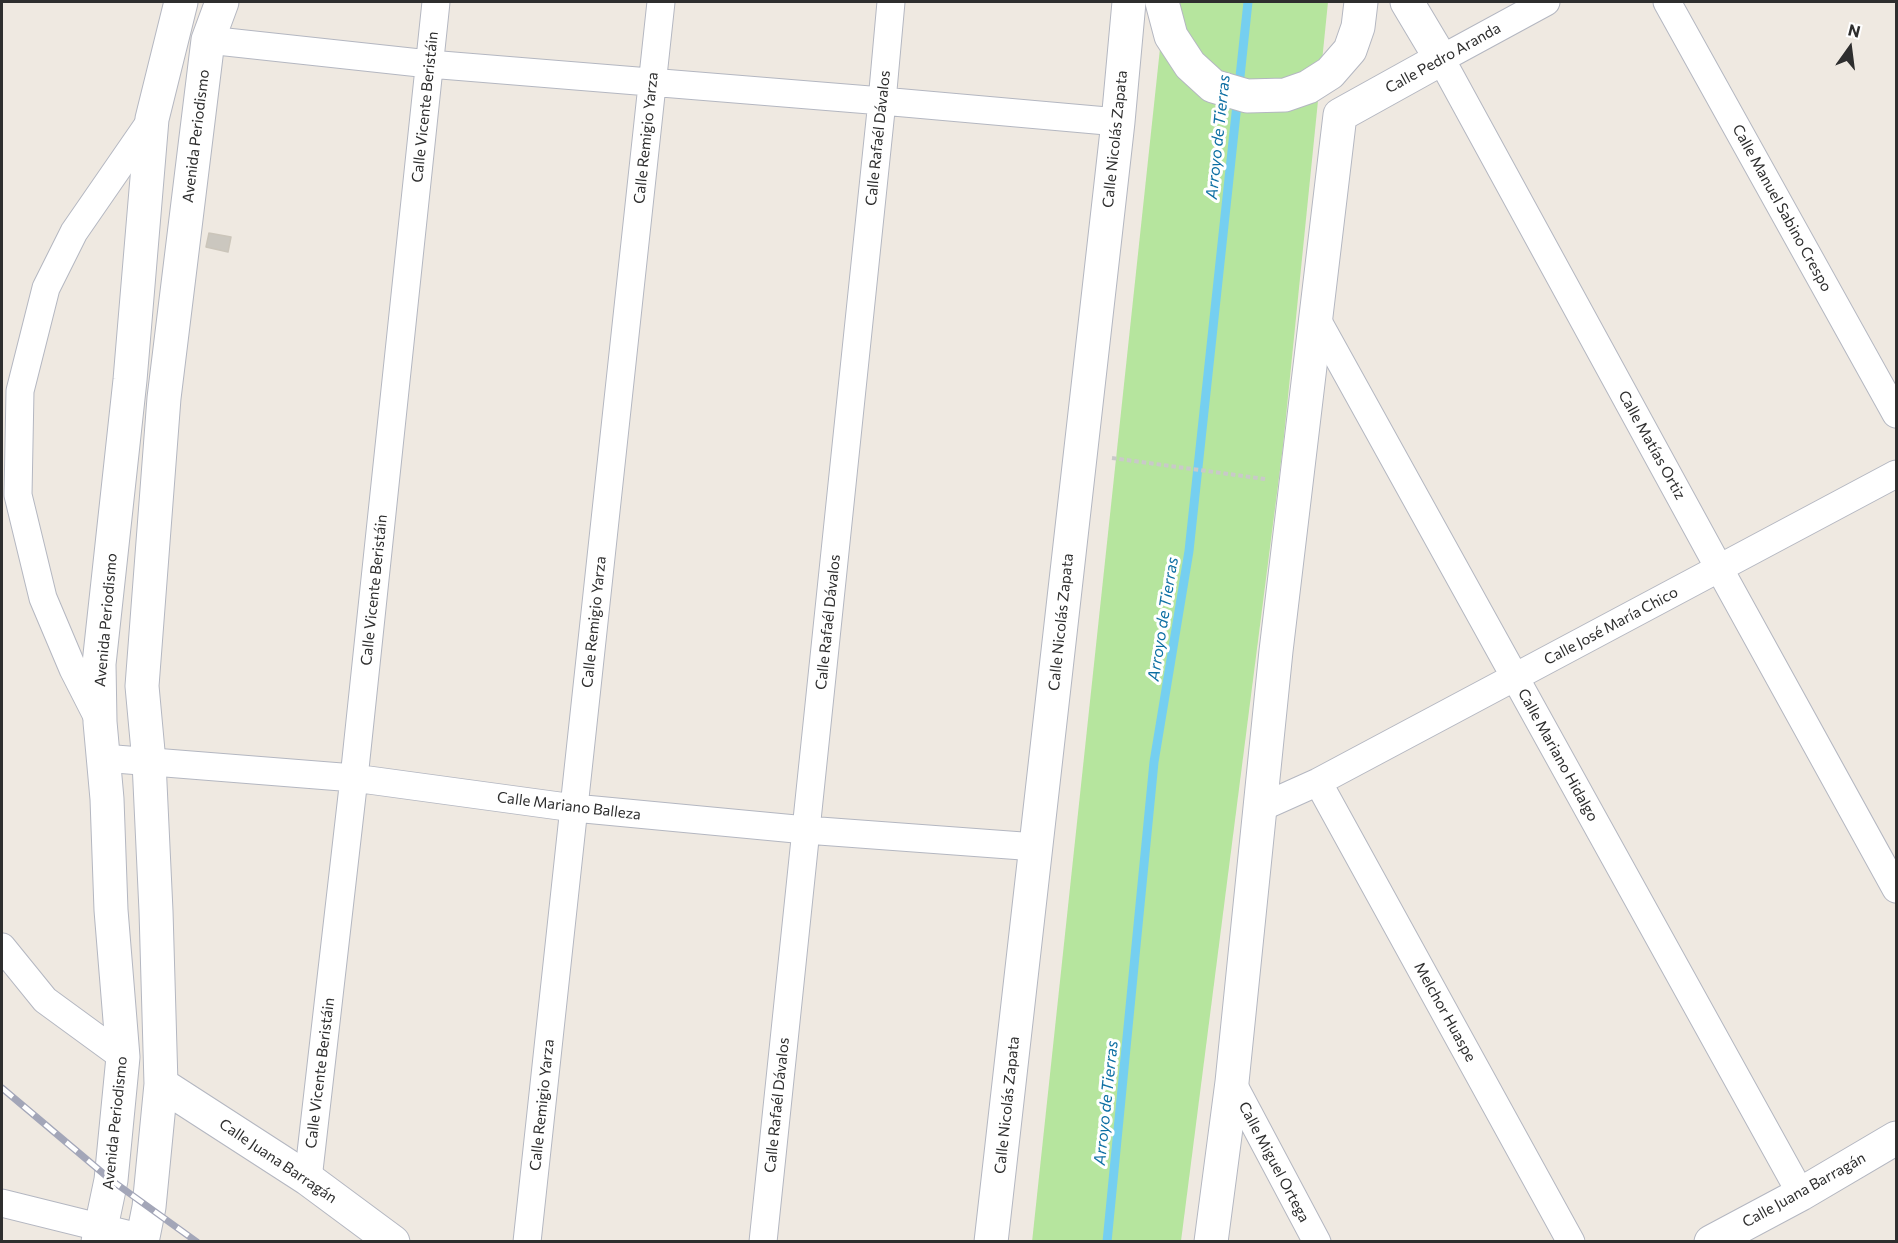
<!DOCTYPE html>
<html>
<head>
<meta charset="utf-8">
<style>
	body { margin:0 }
	#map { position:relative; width:1898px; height:1243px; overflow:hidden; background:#efe9e1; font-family:Commissioner,sans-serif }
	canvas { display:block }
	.frame { position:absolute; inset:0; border:3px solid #2e2e2e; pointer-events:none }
	.north { position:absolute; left:1820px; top:18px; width:60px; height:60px; -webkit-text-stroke:4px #fff; paint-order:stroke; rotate:14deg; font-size:16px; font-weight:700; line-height:24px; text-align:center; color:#2e2e2e }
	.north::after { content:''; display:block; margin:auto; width:21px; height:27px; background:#2e2e2e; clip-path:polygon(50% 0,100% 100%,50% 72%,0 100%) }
</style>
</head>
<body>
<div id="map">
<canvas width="1898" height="1243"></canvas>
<div class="frame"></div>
<div class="north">N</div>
</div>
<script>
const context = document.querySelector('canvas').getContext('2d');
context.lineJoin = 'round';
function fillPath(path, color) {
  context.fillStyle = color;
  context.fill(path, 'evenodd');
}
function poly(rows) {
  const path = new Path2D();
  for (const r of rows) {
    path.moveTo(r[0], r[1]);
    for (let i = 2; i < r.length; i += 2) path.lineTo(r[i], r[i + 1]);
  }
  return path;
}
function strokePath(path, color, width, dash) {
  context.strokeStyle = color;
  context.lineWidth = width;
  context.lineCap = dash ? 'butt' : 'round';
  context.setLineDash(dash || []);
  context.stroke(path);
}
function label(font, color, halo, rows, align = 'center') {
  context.font = font + ' Commissioner,sans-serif';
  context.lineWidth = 6;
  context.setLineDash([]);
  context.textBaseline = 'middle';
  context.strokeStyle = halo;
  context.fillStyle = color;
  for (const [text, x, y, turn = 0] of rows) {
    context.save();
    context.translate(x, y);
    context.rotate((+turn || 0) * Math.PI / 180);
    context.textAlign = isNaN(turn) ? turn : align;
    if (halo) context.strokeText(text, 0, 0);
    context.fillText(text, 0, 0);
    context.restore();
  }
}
fillPath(poly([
	[1165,2,1328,2,1283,446,1181,1241,1032,1242]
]), '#b6e59e');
strokePath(poly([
	[1107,1242,1154,762,1189,551,1248,2]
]), '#75cff0', 9);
const building = poly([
	[209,233,231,237,228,252,206,247,209,233]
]);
fillPath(building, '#cbc7bf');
strokePath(building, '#cbc5ba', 1.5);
const minor = poly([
	[1546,2,1441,59,1719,568,1896,889],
	[1667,2,1896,414],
	[208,40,429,64,882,101,1118,122],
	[1315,316,1801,1194],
	[100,722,73,669,43,598,18,495,20,391,46,288,74,232,152,119],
	[103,758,354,778,574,808,806,830,1036,847],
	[1318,782,1571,1242],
	[1260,808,1318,782,1896,474],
	[2,947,45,1000,123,1057],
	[1232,1082,1317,1242],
	[308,1179,354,778,436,2],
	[2,1203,143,1238],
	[527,1242,661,2],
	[763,1242,882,101,891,2]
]);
const tertiary = poly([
	[1162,2,1171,36,1190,65,1213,86,1247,96,1285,95,1308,87,1330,73,1350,50,1358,27,1361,2],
	[161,1084,308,1179,393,1242],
	[98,1242,111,1180,123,1057,111,910,107,799,100,722,99,664,130,380,152,119,181,2],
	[142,1242,149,1207,161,1084,156,911,149,762,142,686,164,398,208,40,222,2],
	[991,1242,1118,122,1129,2],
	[1211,1242,1232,1082,1276,651,1340,115,1441,59,1407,2],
	[1711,1242,1801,1194,1896,1138]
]);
strokePath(minor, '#b4b7c1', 29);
strokePath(tertiary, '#b4b7c1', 35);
strokePath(poly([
	[1112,458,1265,479]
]), '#c9c9c9', 4, [4.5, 3]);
strokePath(minor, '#fff', 27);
strokePath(tertiary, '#fff', 33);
const rail = poly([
	[2,1088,111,1180,197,1242]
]);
strokePath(rail, '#a3a6b8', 7);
strokePath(rail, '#fff', 4.5, [14]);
label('15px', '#2e2e2e', '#fff', [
	["Calle Pedro Aranda",1443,58,-29],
	["Calle Vicente Beristáin",425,107,-84],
	["Avenida Periodismo",196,136,-83],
	["Calle Remigio Yarza",646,138,-84],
	["Calle Rafaél Dávalos",878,138,-84],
	["Calle Nicolás Zapata",1115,139,-84],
	["Calle Manuel Sabino Crespo",1782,208,61],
	["Calle Matías Ortiz",1652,445,61],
	["Calle Vicente Beristáin",374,590,-84],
	["Avenida Periodismo",106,620,-85],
	["Calle Remigio Yarza",594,622,-84],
	["Calle Rafaél Dávalos",828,622,-84],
	["Calle Nicolás Zapata",1061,622,-84],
	["Calle José María Chico",1611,626,-28],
	["Calle Mariano Hidalgo",1558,755,61],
	["Calle Mariano Balleza",569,806,7],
	["Melchor Huaspe",1445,1012,61],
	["Calle Vicente Beristáin",320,1073,-83],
	["Calle Remigio Yarza",542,1105,-84],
	["Calle Rafaél Dávalos",777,1105,-84],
	["Calle Nicolás Zapata",1007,1105,-84],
	["Avenida Periodismo",115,1123,-84],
	["Calle Juana Barragán",278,1161,34],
	["Calle Miguel Ortega",1274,1162,62],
	["Calle Juana Barragán",1804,1190,-29]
]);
label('italic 16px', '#0d6fa3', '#fff', [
	["Arroyo de Tierras",1218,137,-84],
	["Arroyo de Tierras",1163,619,-81],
	["Arroyo de Tierras",1106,1103,-84]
]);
</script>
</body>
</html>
